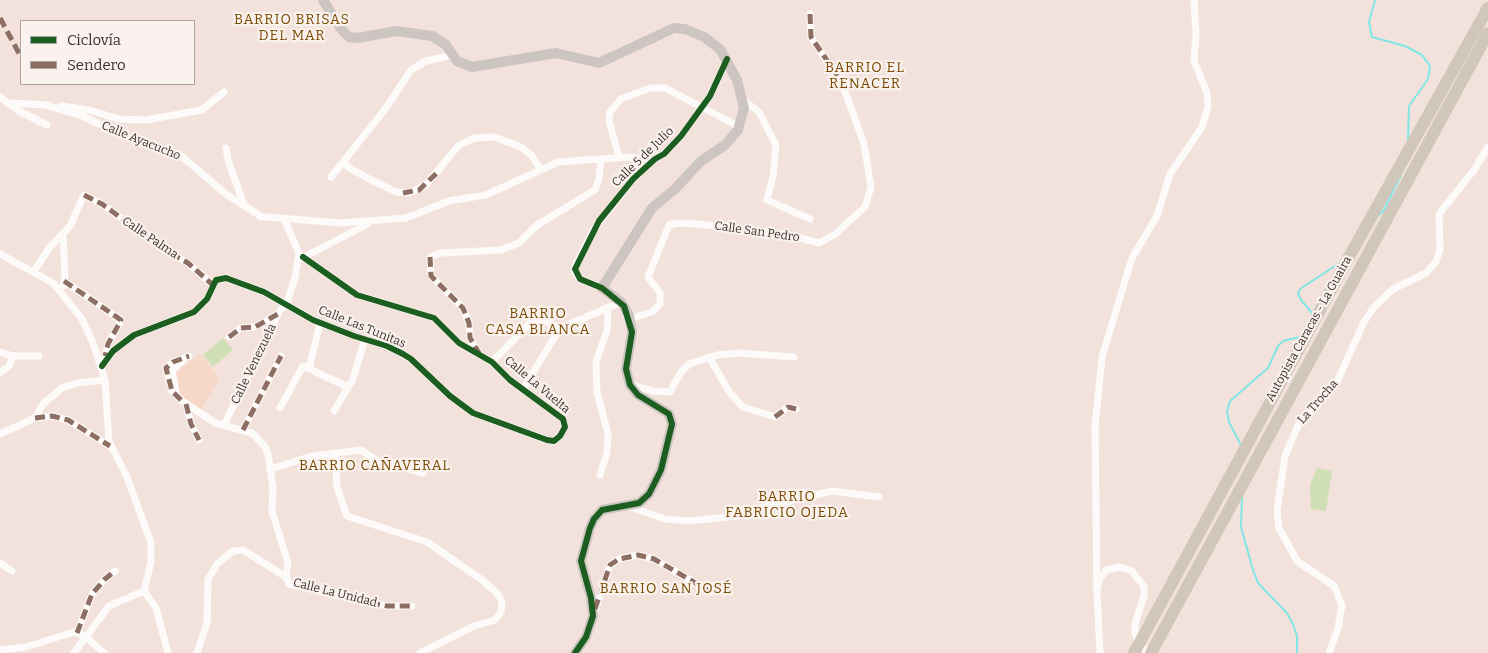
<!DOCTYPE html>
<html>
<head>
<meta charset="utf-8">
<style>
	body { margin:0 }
	#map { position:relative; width:1488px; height:653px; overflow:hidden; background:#f3e2db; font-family:Bitter,serif }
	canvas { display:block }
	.legend { position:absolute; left:20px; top:20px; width:175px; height:65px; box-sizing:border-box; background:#f9f2ee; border:1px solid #afa5a0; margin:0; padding:6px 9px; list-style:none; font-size:15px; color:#3f312a }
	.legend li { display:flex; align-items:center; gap:10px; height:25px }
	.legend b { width:25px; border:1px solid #afa5a0 }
</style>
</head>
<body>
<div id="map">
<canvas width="1488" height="653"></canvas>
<ul class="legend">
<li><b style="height:6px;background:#1b5e20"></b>Ciclovía</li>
<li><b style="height:6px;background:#8d6e63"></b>Sendero</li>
</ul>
</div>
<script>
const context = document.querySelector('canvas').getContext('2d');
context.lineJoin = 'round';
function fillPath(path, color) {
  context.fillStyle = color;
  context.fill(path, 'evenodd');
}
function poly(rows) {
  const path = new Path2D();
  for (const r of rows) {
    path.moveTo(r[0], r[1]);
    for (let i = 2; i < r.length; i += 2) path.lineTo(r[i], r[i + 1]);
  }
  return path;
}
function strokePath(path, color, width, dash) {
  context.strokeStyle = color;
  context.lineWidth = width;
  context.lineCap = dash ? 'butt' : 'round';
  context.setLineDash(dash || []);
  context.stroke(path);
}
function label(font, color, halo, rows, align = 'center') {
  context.font = font + ' Bitter,serif';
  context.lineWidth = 4.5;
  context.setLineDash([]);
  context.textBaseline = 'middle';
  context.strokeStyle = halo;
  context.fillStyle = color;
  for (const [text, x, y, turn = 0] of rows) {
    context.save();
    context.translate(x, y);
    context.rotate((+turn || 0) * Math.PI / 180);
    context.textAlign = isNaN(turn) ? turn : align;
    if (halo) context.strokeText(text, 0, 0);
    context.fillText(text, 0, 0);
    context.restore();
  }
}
fillPath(poly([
	[200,354,220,378,200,411,179,394,176,372]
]), '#f7d8c8');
fillPath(poly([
	[223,338,233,350,213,367,203,355],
	[1317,468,1332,471,1326,511,1311,509,1310,485]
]), '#d0dfb5');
strokePath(poly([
	[1375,0,1369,22,1372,37,1405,46,1422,55,1430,66,1428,79,1409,106,1408,141],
	[1378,216,1384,210,1401,175],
	[1312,313,1301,300,1298,293,1300,289,1338,264],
	[1241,445,1229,422,1227,412,1230,401,1268,368,1278,346,1283,341,1300,337],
	[1242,497,1241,527,1253,570,1258,583,1287,613,1293,624,1297,636,1297,653]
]), '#82e5e6', 2);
strokePath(poly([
	[0,97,19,111,47,125],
	[743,100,759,112,776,145,773,176,767,200,810,219],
	[8,103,48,105],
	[45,105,82,116,143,144,179,154,226,194,262,217,268,217,340,223,406,218,449,201,486,195,558,162,628,157,655,159],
	[61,106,89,110,119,119,146,120,202,110,224,92],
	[226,148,228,160,244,205],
	[619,157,609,121,610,112,621,99,650,88,665,88,740,127],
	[343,162,351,169,377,183,397,192,409,193,426,185,459,145,475,138,494,137,521,147,532,156,540,169],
	[331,177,386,108,411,70,426,61,453,55],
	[284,219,299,253,295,278,286,305],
	[0,254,53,283,82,319,93,343,105,380,109,441,127,477,151,543,151,562,144,591],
	[300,259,368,224],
	[34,271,50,247,70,226,84,195,102,204,168,252,188,263,213,285],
	[64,281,121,320,108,344,104,360],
	[63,286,65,276,63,234],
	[602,288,580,279,575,273,575,266,594,229,633,179,655,159,664,154,681,136,710,96,727,60],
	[629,319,652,312,660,304,660,293,648,277,669,225,677,223,698,224,789,235,819,243,834,235,865,207,871,187,864,144,843,86,811,37,810,14],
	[229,337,241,328,255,327,278,314],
	[0,352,13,356,39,356],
	[479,354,470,338,469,323,463,308,431,276,430,257,441,253,501,250,519,243,537,225,595,190,599,179,601,160],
	[189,356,173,362,166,368,172,391,181,400,215,423,252,433,265,447,268,454,273,488,272,511,288,563,286,577],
	[709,357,730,393,743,407,775,417,788,407,796,409],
	[492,362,530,323,543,320,560,328],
	[102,366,113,351,134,335,194,312,207,299,216,280,226,278,264,292,313,320,354,336,387,346,403,354,411,359,450,396,473,413,547,440,554,441,560,436,565,427,563,419,510,380,492,362,459,343,434,318,357,295,303,257],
	[309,369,320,323],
	[0,373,9,366,13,356],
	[630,385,653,391,670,392,681,372,689,364,717,355,739,353,794,357],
	[523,389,560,328,621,302],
	[176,392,172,370,183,361],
	[186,404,191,424,199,440],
	[280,408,303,366,348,387],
	[334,411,353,379,365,339],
	[35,418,52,416,68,420,110,446],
	[224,425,280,310,286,305],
	[243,430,281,356],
	[0,434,35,418,43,404,62,388,77,383,105,380],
	[335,453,337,487,347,516,427,542,482,580,497,593,502,602,501,612,495,620,474,626,420,653],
	[271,469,312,456,361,450,376,460,423,473],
	[600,475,607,453,608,434,597,392,596,361,607,331,608,308],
	[628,506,665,519,689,521,738,516,756,509,832,491,879,497],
	[0,563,12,571],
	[144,591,156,608,168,653],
	[1097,592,1095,426,1102,357,1132,258,1157,216,1170,174,1202,127,1208,107,1207,93,1194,61,1196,34,1194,0],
	[594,614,610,565,619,559,629,557,638,555,654,559,711,592],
	[77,633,92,594,105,579,115,571],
	[0,650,26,647,74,632,85,636,104,653],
	[74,653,109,606,144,591],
	[197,653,207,623,208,580,217,564,233,551,243,550,286,577,289,584,370,603,387,606,412,606],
	[1100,653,1097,592,1099,580,1106,570,1120,567,1132,571,1144,587,1144,596,1135,624,1135,633,1139,644,1148,653],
	[1329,653,1338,628,1342,605,1334,586,1297,561,1279,528,1277,511,1285,456,1300,421,1336,384,1364,322,1374,307,1393,289,1426,273,1436,262,1440,249,1439,214,1474,170,1488,147]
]), '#fdfbfa', 7);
strokePath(poly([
	[323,0,342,30,349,37,358,38,396,31,432,36,446,45,457,61,472,67,556,53,599,63,674,28,685,29,704,37,720,49,737,80,744,108,738,130,725,145,701,161,674,190,652,208,602,288,621,302,629,315,632,332,626,369,630,385,638,395,669,414,672,424,661,470,649,494,639,503,602,510,594,519,590,528,581,561,591,598,593,616,586,637,575,653]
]), '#cdc5c1', 10);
strokePath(poly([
	[1134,653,1350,255,1488,8],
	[1151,653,1488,33]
]), '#d1c6ba', 12);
strokePath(poly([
	[810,14,811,37,841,81],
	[0,18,21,57],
	[403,193,419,190,439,171],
	[84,195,102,204,168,252,188,263,213,285],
	[430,257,431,276,463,308,469,323,470,338,479,353],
	[64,281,121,320,108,344,105,356],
	[229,337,241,328,255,327,278,314],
	[181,400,172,391,166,368,173,362,189,356],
	[186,404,191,424,199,440],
	[775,417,788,407,796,409],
	[35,418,52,416,68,420,110,446],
	[243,430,281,356],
	[370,603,387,606,412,606],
	[595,609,610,565,619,559,629,557,638,555,654,559,711,592],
	[77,633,92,594,105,579,115,571]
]), '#8d6e63', 5, [10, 5]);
strokePath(poly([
	[102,366,113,351,134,335,194,312,207,299,216,280,226,278,264,292,313,320,354,336,387,346,403,354,411,359,450,396,473,413,547,440,554,441,560,436,565,427,563,419,510,380,492,362,459,343,434,318,357,295,303,257],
	[575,653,586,637,593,616,591,598,581,561,590,528,594,519,602,510,639,503,649,494,661,470,672,424,669,414,638,395,630,385,626,369,632,332,624,306,602,288,580,279,575,269,599,221,633,179,655,159,664,154,681,136,710,96,727,59]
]), '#1b5e20', 6);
label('12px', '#3f312a', '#f9f2ee', [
	["Calle Ayacucho",141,141,22],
	["Calle 5 de Julio",643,157,-44],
	["Calle San Pedro",757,232,8],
	["Calle Palma",150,238,34],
	["Calle Las Tunitas",362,327,22],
	["Autopista Caracas - La Guaira",1309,329,-61],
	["Calle Venezuela",254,364,-64],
	["Calle La Vuelta",537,385,40],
	["La Trocha",1318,402,-49],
	["Calle La Unidad",335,593,14]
]);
context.letterSpacing = '1px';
label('14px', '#7b4a02', '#f9f2ee', [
	["BARRIO BRISAS",292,20],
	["DEL MAR",292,36],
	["BARRIO EL",865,68],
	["RENACER",865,84],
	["BARRIO",538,314],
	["CASA BLANCA",538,330],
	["BARRIO CAÑAVERAL",375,466],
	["BARRIO",787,497],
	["FABRICIO OJEDA",787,513],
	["BARRIO SAN JOSÉ",666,589]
]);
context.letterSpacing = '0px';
</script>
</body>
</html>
